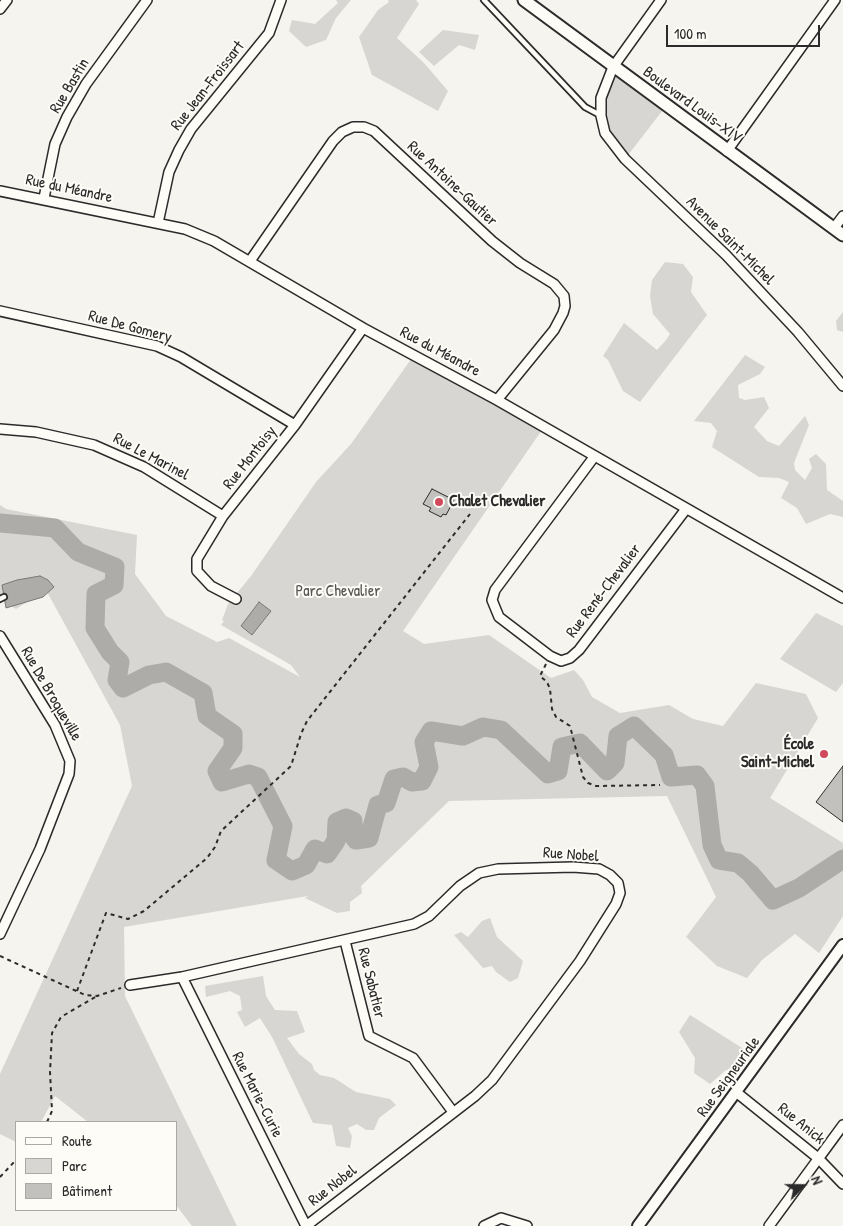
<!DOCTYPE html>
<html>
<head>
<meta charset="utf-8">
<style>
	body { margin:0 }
	#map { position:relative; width:843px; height:1226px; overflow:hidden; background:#f5f4ef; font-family:"Patrick Hand",sans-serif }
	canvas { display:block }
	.legend { position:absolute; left:15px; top:1121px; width:162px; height:90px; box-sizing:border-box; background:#fdfcf7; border:1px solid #a9a8a5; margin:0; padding:6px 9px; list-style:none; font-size:15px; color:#2b2b2b }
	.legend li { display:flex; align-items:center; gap:10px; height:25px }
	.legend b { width:25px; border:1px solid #a9a8a5 }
	.north { position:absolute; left:778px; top:1161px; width:50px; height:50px; -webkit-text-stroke:4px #fdfcf7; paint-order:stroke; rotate:68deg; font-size:14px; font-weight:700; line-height:20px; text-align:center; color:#2b2b2b }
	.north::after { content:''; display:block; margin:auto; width:18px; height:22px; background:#2b2b2b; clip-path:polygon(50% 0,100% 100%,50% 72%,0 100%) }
	.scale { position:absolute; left:666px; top:25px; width:154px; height:22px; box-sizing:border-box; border:2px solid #2b2b2b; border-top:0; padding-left:6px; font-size:15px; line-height:18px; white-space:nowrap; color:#2b2b2b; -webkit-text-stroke:4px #fdfcf7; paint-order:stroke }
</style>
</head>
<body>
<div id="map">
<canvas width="843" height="1226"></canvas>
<ul class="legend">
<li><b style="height:6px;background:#fdfcf7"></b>Route</li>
<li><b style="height:14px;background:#d7d6d2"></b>Parc</li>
<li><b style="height:14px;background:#c2c1be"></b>Bâtiment</li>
</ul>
<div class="north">N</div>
<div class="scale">100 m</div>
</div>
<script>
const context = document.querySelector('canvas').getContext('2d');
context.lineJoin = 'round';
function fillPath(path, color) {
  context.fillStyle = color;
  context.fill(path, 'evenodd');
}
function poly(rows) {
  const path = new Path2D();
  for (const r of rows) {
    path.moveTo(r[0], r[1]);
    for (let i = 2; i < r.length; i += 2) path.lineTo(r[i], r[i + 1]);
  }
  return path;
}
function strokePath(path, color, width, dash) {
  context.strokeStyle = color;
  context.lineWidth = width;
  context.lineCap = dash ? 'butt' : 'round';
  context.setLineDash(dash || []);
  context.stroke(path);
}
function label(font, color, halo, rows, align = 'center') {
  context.font = font + ' "Patrick Hand",sans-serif';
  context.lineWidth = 4;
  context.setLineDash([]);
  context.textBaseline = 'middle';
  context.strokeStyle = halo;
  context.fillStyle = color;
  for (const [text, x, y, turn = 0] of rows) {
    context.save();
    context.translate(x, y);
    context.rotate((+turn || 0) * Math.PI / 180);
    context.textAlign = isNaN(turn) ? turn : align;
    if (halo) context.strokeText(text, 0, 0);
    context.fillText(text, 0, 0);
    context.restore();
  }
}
fillPath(poly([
	[336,0,351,0,336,18,326,40,306,47,289,31,292,20,315,24,338,3],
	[388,0,416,0,419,4,397,38,424,63,448,91,438,111,372,75,359,37,378,10,389,2],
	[443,30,479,35,475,50,459,45,434,66,419,52],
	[613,67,666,106,625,159,616,148,601,116],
	[665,262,683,264,693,277,691,292,707,315,640,402,623,391,608,360,603,356,624,323,657,350,666,340,670,334,653,314,650,296,652,280],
	[843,312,843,332,837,330,836,321],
	[414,355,544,427,403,631,424,644,489,635,551,678,574,670,583,680,592,697,620,713,669,705,693,719,723,726,756,683,806,694,818,718,770,798,843,843,843,916,819,953,795,934,762,960,747,978,717,966,686,937,716,897,667,796,449,801,361,886,362,893,350,902,350,911,337,913,305,898,308,896,124,927,125,996,237,1226,192,1226,176,1205,176,1122,88,1122,55,1096,41,1122,16,1122,16,1142,0,1134,0,1074,132,786,120,725,46,590,16,609,0,599,0,505,6,509,137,535,135,574,166,616,217,642,229,638,300,677,291,665,221,625,224,621,222,620,228,604,251,576,316,482,351,444],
	[745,355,765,367,760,374,738,385,739,398,745,400,764,397,769,408,754,427,767,441,779,446,805,416,809,425,794,463,795,470,805,480,812,468,809,459,816,454,826,464,827,490,843,501,843,517,830,514,806,524,797,508,781,498,789,482,779,478,759,477,712,447,717,431,711,423,694,421],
	[816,613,843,626,843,683,836,692,780,659],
	[490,918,497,937,523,961,518,978,510,982,496,972,492,966,483,968,454,935,461,932,468,937,482,921],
	[263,976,266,996,275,1010,297,1011,305,1032,287,1038,299,1054,312,1064,314,1070,320,1075,334,1078,356,1092,390,1099,396,1105,379,1118,374,1130,366,1130,357,1124,348,1128,352,1136,350,1148,336,1146,332,1125,313,1123,272,1037,260,1018,245,1027,237,1012,242,1010,240,996,230,991,206,997,205,986],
	[690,1015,750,1053,737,1071,726,1070,710,1084,694,1073,695,1058,679,1032]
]), '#d7d6d2');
const water = poly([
	[40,576,48,580,54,587,43,597,6,608,2,585,17,580,40,576],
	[259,602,271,611,252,635,241,626,259,602]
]);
fillPath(water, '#adaca9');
strokePath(water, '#797877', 1);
strokePath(poly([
	[0,523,55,528,78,552,115,567,114,585,96,594,95,628,110,652,120,662,117,680,123,688,149,675,166,672,203,693,207,716,233,734,233,748,217,771,222,782,249,774,258,777,283,826,276,860,292,871,306,865,315,849,327,854,336,841,337,822,346,818,353,821,353,836,356,840,369,838,378,805,386,803,394,779,403,777,412,782,422,781,429,767,424,742,431,731,463,736,483,727,501,730,548,774,558,771,562,747,580,743,607,771,615,763,618,736,634,726,664,755,671,777,697,775,705,786,712,845,719,860,738,863,750,873,773,900,799,888,843,859]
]), '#adaca9', 19);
const building = poly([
	[432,489,454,500,446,515,443,514,441,517,429,511,431,508,423,504,432,489],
	[843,766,843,822,816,802,843,766]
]);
fillPath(building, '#c2c1be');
strokePath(building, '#2b2b2b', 1);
const service = poly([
	[484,0,585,107,600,115],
	[0,599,4,597]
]);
const minor = poly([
	[661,0,613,67,601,98,601,116,605,133,625,159,726,255,798,332,843,386],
	[0,9,7,0],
	[727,151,835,0],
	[0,191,185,229,214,241,363,328,497,400,843,598],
	[44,198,55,144,67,117,86,84,147,0],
	[158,223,169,172,179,150,191,129,269,33,281,0],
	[834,228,843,216],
	[250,261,333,141,342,132,353,127,364,127,374,131,492,241,520,263,554,284,564,296,565,306,563,313,554,330,497,400],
	[0,311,157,346,181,357,295,425],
	[0,429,36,432,94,445,144,467,223,516],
	[594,457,495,590,492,600,499,617,550,656,561,661,570,658,579,650,686,509],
	[236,599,211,586,197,571,197,559,223,516,295,425,363,328],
	[0,636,55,725,70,761,69,774,40,849,0,934],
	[345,941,369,1036,413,1058,453,1112],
	[182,977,306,1226],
	[130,985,182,977,414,924,429,916,460,886,479,873,498,869,573,867,599,869,610,875,618,883,620,893,616,904,580,961,492,1080,475,1096,306,1226],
	[736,1092,818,1158,843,1184],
	[484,1226,501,1218,527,1226],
	[769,1226,843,1125]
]);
const tertiary = poly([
	[638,1226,843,945]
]);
const secondary = poly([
	[524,0,843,235]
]);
strokePath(service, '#2b2b2b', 8);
strokePath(minor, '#2b2b2b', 12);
strokePath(tertiary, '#2b2b2b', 14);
strokePath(secondary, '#2b2b2b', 15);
strokePath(poly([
	[546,664,540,676,547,682,550,689,552,709,556,717,570,726,583,777,588,783,596,786,660,785],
	[0,956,85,995,97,996,121,988],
	[77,991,106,913,128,919,144,911,207,858,215,847,221,831,291,766,301,734,307,721,470,514],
	[47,1122,52,1111,50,1072,52,1033,61,1017,97,996],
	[0,1177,16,1160]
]), '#2b2b2b', 2, [4, 4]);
strokePath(service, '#fdfcf7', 4.5);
strokePath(minor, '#fdfcf7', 9);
strokePath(tertiary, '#fdfcf7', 10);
strokePath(secondary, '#fdfcf7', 11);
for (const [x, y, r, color] of [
	[439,502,5,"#d1495b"],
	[824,754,5,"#d1495b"]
]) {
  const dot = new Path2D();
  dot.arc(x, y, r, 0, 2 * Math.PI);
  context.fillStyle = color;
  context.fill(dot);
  strokePath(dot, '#fdfcf7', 2);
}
label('16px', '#2b2b2b', '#fdfcf7', [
	["Rue Bastin",70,86,-59],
	["Rue Jean-Froissart",208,86,-52],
	["Boulevard Louis-XIV",692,105,36],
	["Rue Antoine-Gautier",452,184,43],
	["Rue du Méandre",69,189,12],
	["Avenue Saint-Michel",730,241,45],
	["Rue De Gomery",130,327,15],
	["Rue du Méandre",440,352,28],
	["Rue Le Marinel",151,457,28],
	["Rue Montoisy",250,458,-52],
	["Rue René-Chevalier",604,591,-53],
	["Rue De Broqueville",51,694,60],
	["Rue Nobel",571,855,4],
	["Rue Sabatier",371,983,76],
	["Rue Seigneuriale",729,1077,-54],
	["Rue Marie-Curie",257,1095,63],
	["Rue Anick",801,1124,39],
	["Rue Nobel",333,1186,-38]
]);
label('bold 16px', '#2b2b2b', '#fdfcf7', [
	["Chalet Chevalier",449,502],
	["École",814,745,"right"],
	["Saint-Michel",814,763,"right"]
], 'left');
label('16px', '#565655', '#fdfcf7', [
	["Parc Chevalier",338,592]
]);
</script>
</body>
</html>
